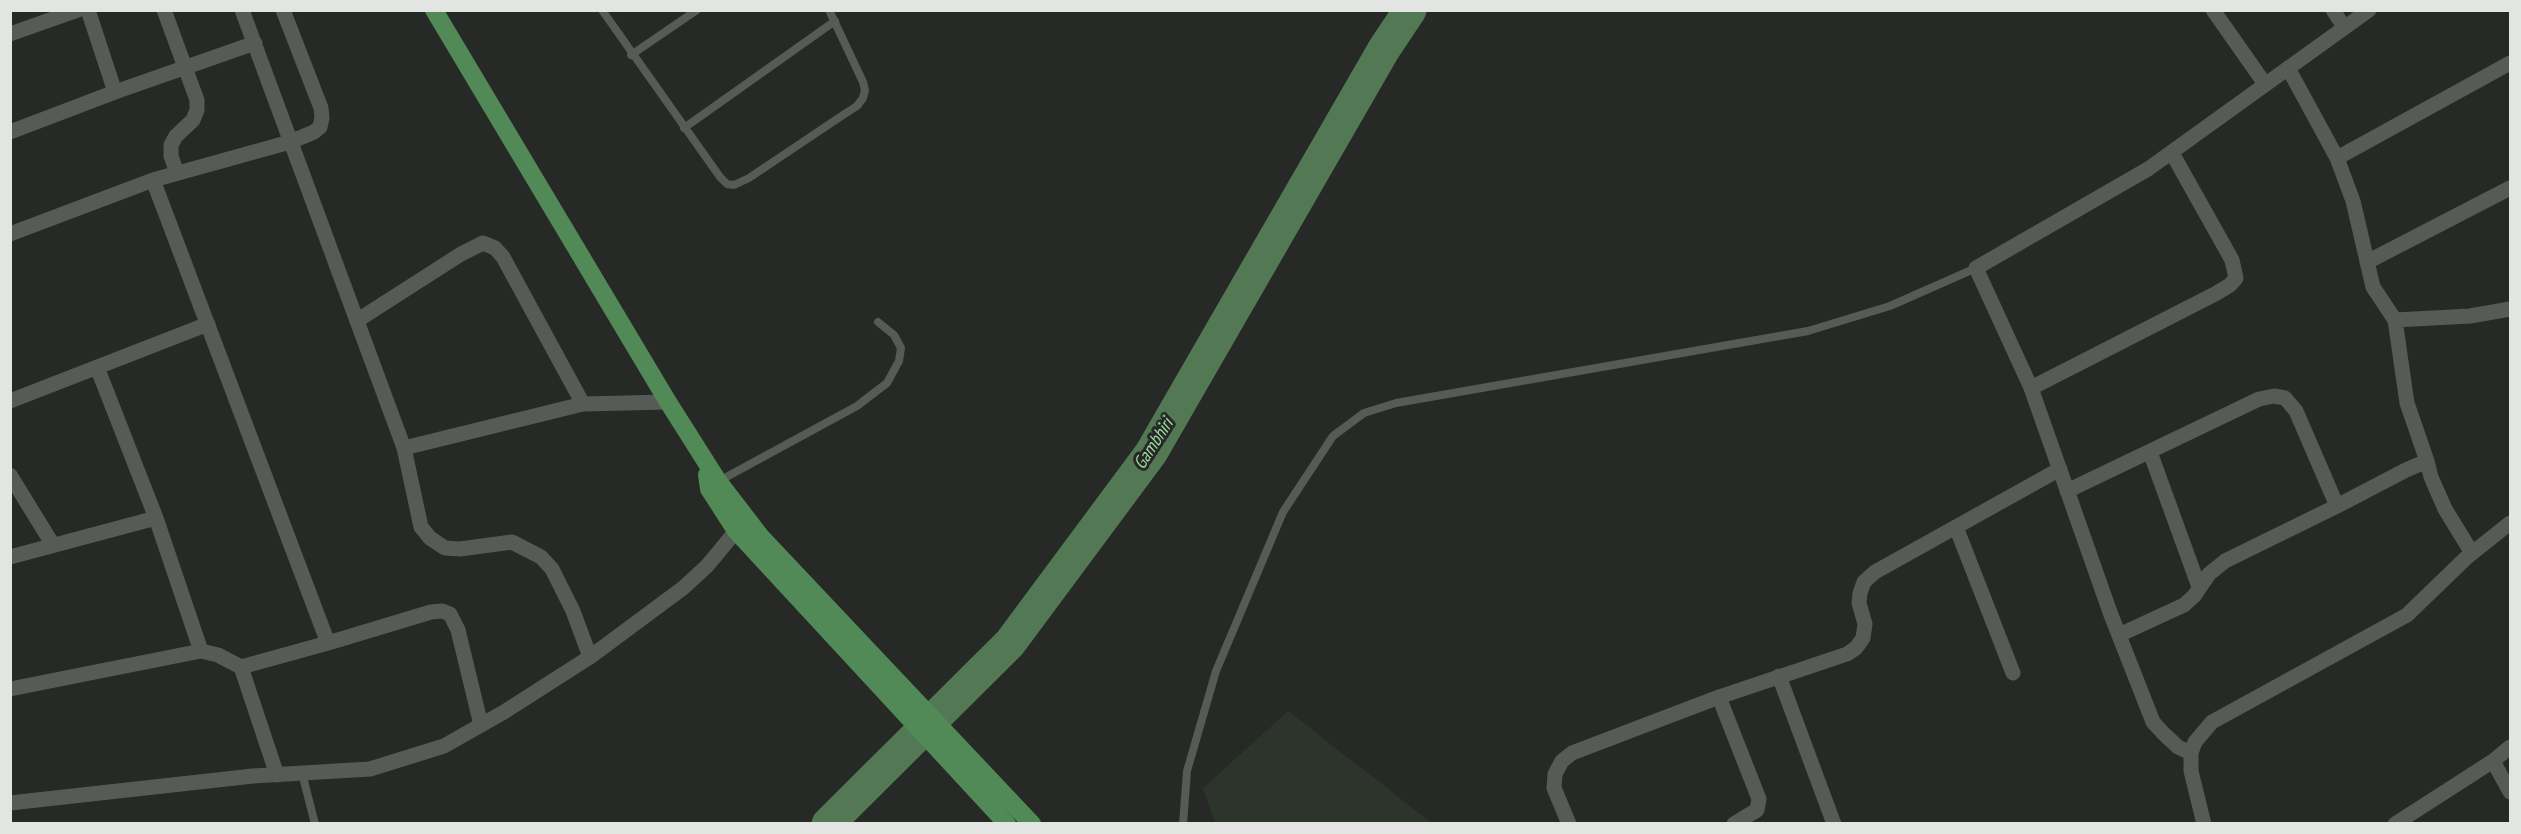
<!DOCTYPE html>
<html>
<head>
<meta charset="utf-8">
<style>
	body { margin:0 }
	#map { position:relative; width:2521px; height:834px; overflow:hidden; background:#262926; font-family:"PT Sans Narrow",sans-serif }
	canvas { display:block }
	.frame { position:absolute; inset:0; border:12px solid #e3e5e3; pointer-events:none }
</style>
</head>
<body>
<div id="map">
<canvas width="2521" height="834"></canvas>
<div class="frame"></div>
</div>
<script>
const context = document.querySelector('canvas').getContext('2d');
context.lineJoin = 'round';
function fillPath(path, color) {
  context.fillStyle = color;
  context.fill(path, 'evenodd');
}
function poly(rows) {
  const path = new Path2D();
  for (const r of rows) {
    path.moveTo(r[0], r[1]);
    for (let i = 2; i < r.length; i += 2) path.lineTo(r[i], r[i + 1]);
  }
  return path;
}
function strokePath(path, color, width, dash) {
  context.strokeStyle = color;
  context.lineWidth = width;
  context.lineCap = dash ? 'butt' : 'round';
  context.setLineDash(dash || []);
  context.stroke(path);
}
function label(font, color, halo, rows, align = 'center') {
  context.font = font + ' "PT Sans Narrow",sans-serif';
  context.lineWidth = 6;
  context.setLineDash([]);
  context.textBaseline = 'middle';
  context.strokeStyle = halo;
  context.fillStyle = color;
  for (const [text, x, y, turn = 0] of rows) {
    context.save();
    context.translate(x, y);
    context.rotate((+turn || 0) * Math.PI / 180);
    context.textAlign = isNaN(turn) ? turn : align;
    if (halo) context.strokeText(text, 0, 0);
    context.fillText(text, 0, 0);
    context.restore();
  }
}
fillPath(poly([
	[1288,711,1432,823,1215,823,1203,788]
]), '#2c342c');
strokePath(poly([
	[828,824,1010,643,1151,453,1384,49,1410,10]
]), '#537954', 33);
strokePath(poly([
	[602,10,720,177,727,184,734,185,749,178,843,115,857,106,863,98,865,90,863,82,829,10],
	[631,55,697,10],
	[684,128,835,21],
	[719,481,857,406,887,383,899,361,901,348,894,335,878,322],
	[302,773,315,824],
	[1183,824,1187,771,1216,671,1283,512,1333,436,1364,413,1396,403,1808,331,1890,306,1976,268]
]), '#575a57', 8);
strokePath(poly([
	[88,10,115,92],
	[164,10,197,100,197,110,193,120,176,136,171,145,171,156,177,173],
	[2213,10,2265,84],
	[2333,10,2344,27],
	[10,34,78,10],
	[2288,68,2337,158,2510,63],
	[10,132,115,92,255,43],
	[153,180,328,643,241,667,277,775],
	[10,234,153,180,290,142,314,132,320,127,322,118,321,108,283,10],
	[2367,262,2510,188],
	[358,320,461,254,483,243,495,248,503,257,583,404],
	[2395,320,2470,316,2510,309],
	[97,367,156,518,201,651],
	[2031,388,2215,294,2230,285,2236,278,2232,260,2172,153],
	[10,401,208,324],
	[404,448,583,404,668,402],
	[2150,452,2199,587],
	[2427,461,2431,477,2445,509,2472,553],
	[10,475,53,545],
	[2067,491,2259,399,2274,396,2285,398,2296,411,2337,506],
	[1956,527,2013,673],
	[10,557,156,518],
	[2119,635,2184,605,2194,596,2209,574,2225,561,2337,506,2406,470,2427,461,2407,403,2395,320,2373,287,2353,201,2337,158],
	[328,643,431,612,442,611,450,614,458,630,481,725],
	[590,657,683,588,707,566,736,531],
	[1779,676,1834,824],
	[10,689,201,651,218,655,241,667],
	[1719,697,1759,799,1757,810,1734,824],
	[2191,753,2178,747,2163,733,2153,722,2146,704,2111,615,2031,388,1976,268,2148,169,2369,10],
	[2493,761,2510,792],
	[10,803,253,776,370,769,444,746,504,712,590,657,573,611,552,569,541,557,512,542,460,549,445,548,430,538,421,527,404,448,242,10],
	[1569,824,1554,788,1555,774,1562,761,1572,753,1719,697,1847,654,1856,648,1863,638,1865,624,1859,603,1860,593,1864,582,1875,572,2060,469],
	[2204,824,2191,771,2191,753,2195,742,2212,722,2407,615,2466,558,2510,523],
	[2395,824,2493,761,2510,747]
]), '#575a57', 15);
strokePath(poly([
	[434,10,668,402,718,481,761,537,1032,824],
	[707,475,709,489,736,531,1007,824]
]), '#518a56', 18);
label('italic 18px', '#a1dea3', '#262926', [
	["Gambhiri",1154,444,-57]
]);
</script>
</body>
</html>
